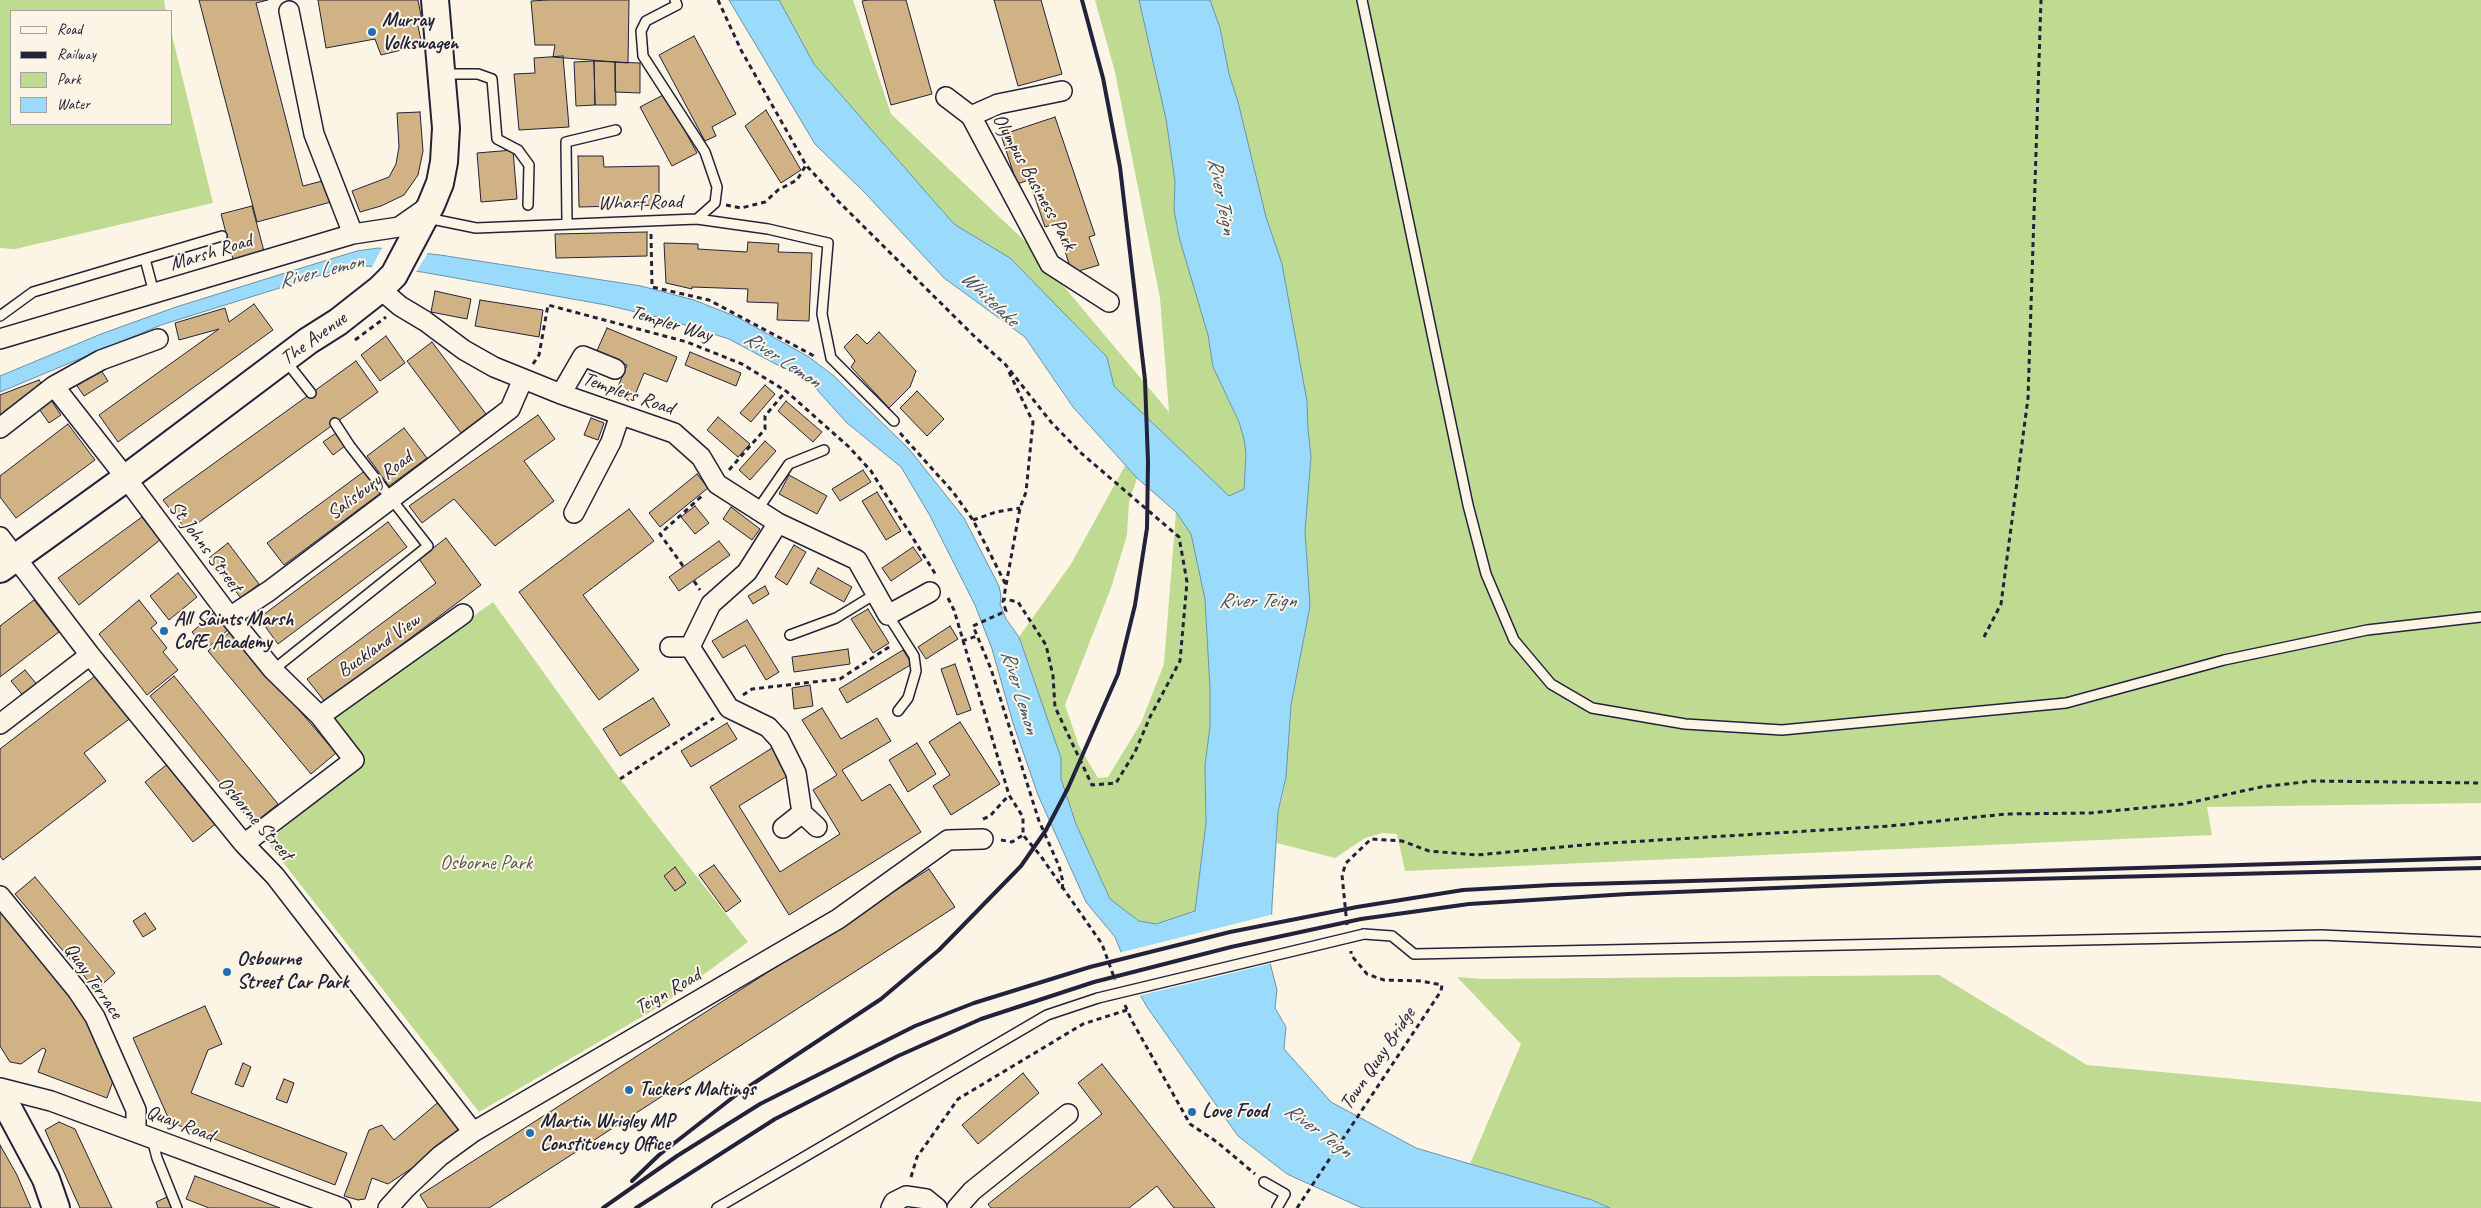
<!DOCTYPE html>
<html>
<head>
<meta charset="utf-8">
<style>
	body { margin:0 }
	#map { position:relative; width:2481px; height:1208px; overflow:hidden; background:#fcf5e5; font-family:Caveat,sans-serif }
	canvas { display:block }
	.legend { position:absolute; left:10px; top:10px; width:162px; height:115px; box-sizing:border-box; background:#fcf5e5; border:1px solid #a5a1a1; margin:0; padding:6px 9px; list-style:none; font-size:15px; color:#22223b }
	.legend li { display:flex; align-items:center; gap:10px; height:25px }
	.legend b { width:25px; border:1px solid #a5a1a1 }
</style>
</head>
<body>
<div id="map">
<canvas width="2481" height="1208"></canvas>
<ul class="legend">
<li><b style="height:6px;background:#fcf5e5"></b>Road</li>
<li><b style="height:6px;background:#22223b"></b>Railway</li>
<li><b style="height:14px;background:#bfda91"></b>Park</li>
<li><b style="height:14px;background:#9adbfc"></b>Water</li>
</ul>
</div>
<script>
const context = document.querySelector('canvas').getContext('2d');
context.lineJoin = 'round';
function fillPath(path, color) {
  context.fillStyle = color;
  context.fill(path, 'evenodd');
}
function poly(rows) {
  const path = new Path2D();
  for (const r of rows) {
    path.moveTo(r[0], r[1]);
    for (let i = 2; i < r.length; i += 2) path.lineTo(r[i], r[i + 1]);
  }
  return path;
}
function strokePath(path, color, width, dash) {
  context.strokeStyle = color;
  context.lineWidth = width;
  context.lineCap = dash ? 'butt' : 'round';
  context.setLineDash(dash || []);
  context.stroke(path);
}
function label(font, color, halo, rows, align = 'center') {
  context.font = font + ' Caveat,sans-serif';
  context.lineWidth = 4;
  context.setLineDash([]);
  context.textBaseline = 'middle';
  context.strokeStyle = halo;
  context.fillStyle = color;
  for (const [text, x, y, turn = 0] of rows) {
    context.save();
    context.translate(x, y);
    context.rotate((+turn || 0) * Math.PI / 180);
    context.textAlign = isNaN(turn) ? turn : align;
    if (halo) context.strokeText(text, 0, 0);
    context.fillText(text, 0, 0);
    context.restore();
  }
}
fillPath(poly([
	[0,0,164,0,166,11,11,11,11,124,171,124,171,31,213,203,15,249,0,248],
	[779,0,853,0,891,114,1030,246,1169,412,1160,298,1115,72,1095,0,1139,0,1166,119,1175,181,1174,210,1177,230,1208,335,1213,367,1242,429,1246,453,1244,489,1229,496,1114,386,1107,357,1010,258,954,224,814,64],
	[1210,0,2481,0,2481,803,2207,807,2212,835,1405,871,1397,834,1382,833,1365,838,1335,858,1277,843,1278,812,1284,790,1291,706,1310,606,1305,531,1311,457,1308,429,1307,401,1282,264,1266,217,1238,102,1229,74,1220,28],
	[1126,464,1137,478,1129,502,1127,535,1111,588,1065,705,1079,746,1098,778,1108,777,1141,723,1164,664,1176,512,1191,534,1205,599,1210,688,1210,727,1205,765,1206,823,1195,911,1155,924,1139,921,1110,899,1076,824,1061,779,1061,758,1019,637,1071,564],
	[493,602,620,779,748,942,662,1005,479,1112,267,842,363,762,333,716],
	[1939,975,2087,1065,2481,1102,2481,1208,1610,1208,1592,1200,1470,1164,1521,1044,1457,977,1484,979]
]), '#bfda91');
const water = poly([
	[729,0,779,0,814,64,954,224,1010,258,1107,357,1114,386,1229,496,1244,489,1246,454,1244,439,1239,422,1213,367,1208,335,1179,237,1174,210,1175,181,1166,119,1139,0,1210,0,1220,28,1229,74,1238,102,1266,217,1282,264,1307,401,1308,429,1311,457,1305,531,1310,606,1291,705,1286,777,1278,812,1272,905,1270,963,1277,990,1275,1008,1286,1027,1284,1049,1331,1102,1416,1148,1592,1200,1610,1208,1362,1208,1287,1174,1238,1136,1147,1007,1134,984,1115,937,1086,902,1038,795,1013,723,992,649,975,605,929,514,901,467,846,422,811,383,729,339,666,319,606,305,422,272,368,266,334,271,161,325,0,392,0,376,101,334,176,307,285,273,357,251,378,248,440,255,641,286,694,300,737,317,809,357,834,376,909,449,964,518,999,586,1001,596,1000,604,1006,619,1019,637,1061,758,1061,779,1076,824,1110,899,1139,921,1156,924,1195,911,1206,823,1205,765,1210,727,1210,688,1205,599,1191,534,1176,512,1137,478,1073,407,1025,337,944,278,866,194,815,144,729,0]
]);
fillPath(water, '#9adbfc');
strokePath(water, '#6a91af', 1);
fillPath(poly([
	[383,246,429,251,415,274,371,269],
	[1274,914,1273,963,1138,996,1118,953]
]), '#fcf5e5');
const building = poly([
	[199,0,268,0,256,3,303,186,326,180,331,202,257,222,199,0],
	[318,0,418,0,423,26,418,26,422,45,381,55,375,39,326,48,318,0],
	[548,0,629,0,628,63,553,57,555,45,535,45,531,1,548,0],
	[868,0,906,0,932,94,891,105,862,1,868,0],
	[994,0,1041,0,1062,74,1018,86,994,0],
	[694,36,736,114,712,127,716,136,705,141,659,55,694,36],
	[563,56,569,127,519,130,514,74,535,73,534,58,563,56],
	[594,61,595,105,576,106,574,62,594,61],
	[594,61,615,62,616,105,595,105,594,61],
	[615,62,640,63,640,93,615,92,615,62],
	[665,94,697,153,672,166,640,107,665,94],
	[766,110,801,170,781,183,745,126,766,110],
	[420,112,423,151,418,175,404,195,381,206,360,212,352,191,389,177,396,164,399,147,397,113,420,112],
	[1055,117,1095,235,1089,237,1099,265,1072,273,1056,223,1045,227,1029,180,1017,184,1001,135,1055,117],
	[513,150,517,199,481,202,477,153,513,150],
	[578,156,603,156,604,167,659,166,659,205,579,207,578,156],
	[252,206,265,255,234,263,221,214,252,206],
	[647,232,647,256,556,258,555,234,647,232],
	[748,242,779,244,778,252,812,253,809,321,777,320,778,303,747,302,748,289,692,287,692,289,666,283,664,243,698,244,698,249,747,252,748,242],
	[435,291,471,299,467,319,431,312,435,291],
	[480,300,543,310,539,337,475,326,480,300],
	[254,304,273,330,118,442,99,415,219,329,179,340,175,323,225,308,229,322,254,304],
	[607,328,677,357,667,382,644,373,632,402,615,394,627,365,596,353,607,328],
	[879,332,916,371,910,387,889,408,851,367,855,361,844,347,857,334,867,344,879,332],
	[386,336,405,363,380,381,361,355,386,336],
	[432,342,486,414,461,433,407,361,432,342],
	[690,352,741,373,736,386,685,365,690,352],
	[356,361,378,392,187,531,163,500,356,361],
	[99,367,108,381,84,396,75,383,99,367],
	[39,380,45,388,0,422,0,395,39,380],
	[765,385,775,394,751,422,740,413,765,385],
	[917,391,944,419,927,436,900,408,917,391],
	[51,400,61,415,49,423,39,409,51,400],
	[786,401,822,432,813,442,778,411,786,401],
	[538,415,555,439,524,461,554,501,495,546,454,499,422,523,409,506,538,415],
	[718,417,750,444,738,457,707,430,718,417],
	[591,418,604,423,598,440,584,435,591,418],
	[68,424,95,460,16,518,0,497,0,476,68,424],
	[404,428,427,458,389,486,367,456,404,428],
	[336,433,345,446,333,455,323,442,336,433],
	[765,441,776,451,750,480,739,470,765,441],
	[366,470,382,492,284,565,267,543,366,470],
	[863,470,871,482,840,501,832,489,863,470],
	[697,474,708,488,660,527,649,513,697,474],
	[789,475,827,496,817,514,779,494,789,475],
	[877,492,901,531,886,540,862,501,877,492],
	[695,506,709,523,695,534,681,517,695,506],
	[731,507,760,529,752,540,723,519,731,507],
	[629,509,654,541,583,595,639,670,599,700,519,592,629,509],
	[142,517,160,540,79,605,58,578,142,517],
	[388,522,407,547,278,644,259,618,388,522],
	[446,538,481,585,325,702,307,679,436,583,419,559,446,538],
	[719,541,730,555,679,591,669,577,719,541],
	[228,543,259,584,241,598,209,558,228,543],
	[794,545,806,552,787,585,775,577,794,545],
	[913,547,922,560,891,581,882,568,913,547],
	[818,568,852,587,844,602,810,583,818,568],
	[178,573,197,597,169,620,150,596,178,573],
	[765,586,769,594,753,604,748,596,765,586],
	[34,600,59,632,0,677,0,626,34,600],
	[139,600,157,623,151,628,167,648,163,652,178,670,147,695,99,634,139,600],
	[868,609,889,643,873,653,851,619,868,609],
	[215,612,229,629,206,649,192,632,215,612],
	[747,620,779,672,766,680,745,645,723,658,712,641,747,620],
	[950,626,958,639,926,659,918,647,950,626],
	[231,631,336,753,311,774,208,651,231,631],
	[848,649,850,664,794,672,792,657,848,649],
	[903,650,912,664,847,703,839,689,903,650],
	[955,664,971,710,957,715,941,669,955,664],
	[25,670,39,687,25,698,11,681,25,670],
	[99,673,132,717,84,753,106,781,3,860,0,856,0,749,99,673],
	[174,676,278,804,253,824,150,696,174,676],
	[810,685,813,706,794,709,792,688,810,685],
	[653,698,670,725,620,756,603,729,653,698],
	[822,708,841,739,877,718,891,741,842,770,862,801,890,784,921,832,789,915,710,787,772,748,789,775,739,806,780,872,840,834,813,790,837,775,802,720,822,708],
	[960,722,1000,784,951,815,933,786,950,775,929,742,960,722],
	[727,723,737,739,691,767,681,751,727,723],
	[917,743,936,774,908,792,889,760,917,743],
	[170,762,218,822,193,842,145,782,170,762],
	[714,865,741,901,726,912,699,875,714,865],
	[675,867,686,883,675,891,664,876,675,867],
	[929,869,955,907,489,1208,428,1208,420,1195,929,869],
	[35,877,115,973,96,990,15,894,35,877],
	[0,910,80,1007,113,1081,107,1098,38,1072,46,1050,43,1048,21,1064,10,1062,0,1046,0,910],
	[145,913,156,929,143,937,133,921,145,913],
	[205,1006,222,1044,208,1050,191,1093,347,1153,335,1185,170,1122,133,1038,205,1006],
	[243,1063,251,1067,243,1087,235,1084,243,1063],
	[1102,1064,1215,1208,1174,1208,1157,1186,1129,1208,991,1208,988,1204,1102,1114,1078,1083,1102,1064],
	[1023,1073,1039,1093,978,1144,962,1125,1023,1073],
	[284,1079,294,1083,287,1103,276,1099,284,1079],
	[442,1099,468,1131,388,1184,372,1178,365,1199,358,1200,344,1196,369,1130,382,1125,394,1140,442,1099],
	[59,1122,75,1129,112,1208,80,1208,45,1130,59,1122],
	[0,1145,17,1175,31,1208,0,1208,0,1145],
	[195,1176,280,1208,209,1208,186,1199,195,1176],
	[167,1197,172,1208,158,1208,156,1202,167,1197]
]);
fillPath(building, '#d1b285');
strokePath(building, '#22223b', 1);
const service = poly([
	[1362,0,1468,505,1486,574,1514,640,1551,684,1592,708,1685,724,1782,730,2066,703,2224,660,2367,630,2481,617],
	[443,74,478,74,492,79,497,139,518,150,529,165,528,205],
	[427,218,476,228,697,219,715,203,717,187,705,152,643,56,641,31,646,21,677,5,675,0],
	[697,219,768,229,828,243,822,314,831,358,894,421],
	[567,222,566,142,616,130],
	[145,259,154,293],
	[0,316,33,292,222,236],
	[285,360,311,393],
	[758,509,789,464,824,450],
	[888,615,914,656,916,671,908,698,898,711],
	[790,635,836,618,877,593],
	[273,670,428,546,350,446,335,423],
	[1364,934,1392,936,1414,954,2321,935,2481,942],
	[152,1139,157,1158,177,1208],
	[1264,1182,1285,1194,1277,1208],
	[717,1208,1047,1015,1098,998]
]);
const minor = poly([
	[289,11,314,134,353,234],
	[946,97,971,116,1050,264,1109,302],
	[971,116,998,104,1062,91],
	[380,289,400,306,425,321,464,350,494,367,561,394,674,433,701,457,717,484,778,523,857,560,888,615,930,592],
	[0,339,353,234,399,227,429,206],
	[54,386,126,478,230,617,273,670,320,716,354,760,244,844],
	[561,394,583,356,615,369],
	[0,428,54,386,101,360,158,339],
	[574,513,611,442,620,415],
	[778,523,747,572,711,604,690,647,729,708,768,727,779,739,796,773,802,813],
	[0,537,90,655,244,844,275,876,473,1132],
	[230,617,269,591,510,409,523,379],
	[670,647,690,647],
	[320,716,463,614],
	[0,724,90,655],
	[783,828,802,813,817,827],
	[0,896,77,990,95,1017,136,1110,136,1131],
	[0,1088,51,1101,341,1208],
	[388,1208,406,1188,440,1156,473,1132,838,919,948,840,983,839],
	[891,1208,894,1202,906,1196,926,1199,937,1208],
	[957,1208,972,1191,1068,1114]
]);
const secondary = poly([
	[0,569,126,478,308,341,338,322,380,289,394,275,431,205,440,183,444,162,446,128,435,0],
	[0,1093,46,1179,56,1208]
]);
strokePath(service, '#22223b', 12);
strokePath(minor, '#22223b', 22);
strokePath(secondary, '#22223b', 30);
strokePath(poly([
	[718,0,741,50,806,165,839,202,975,337,1005,364,1051,422,1081,453,1179,537,1187,582,1180,661,1150,717,1135,752,1116,783,1092,785,1055,707,1053,676,1046,645,1018,602,1005,599],
	[726,205,741,208,765,202,778,190,797,180,806,165],
	[651,234,652,287,709,300,816,357],
	[355,340,386,317],
	[533,364,539,355,548,305,687,342,742,364,786,391,849,447,871,471,936,575],
	[1009,372,1033,422,1026,492,1020,508,1003,602,1006,611,973,626,991,669,1039,821,1059,866,1063,882,1062,890],
	[900,433,953,492,973,520,1006,585],
	[729,470,765,429,765,416,786,391],
	[973,520,996,512,1020,508],
	[683,566,660,534,703,495],
	[694,581,700,590],
	[948,598,954,610,1009,795,1023,817,1023,835,1040,855,1102,944,1115,980],
	[1984,637,2001,604,2028,398,2041,0],
	[962,641,977,636],
	[743,695,752,689,840,679,892,645],
	[620,779,714,718],
	[983,819,990,816,1009,795],
	[1001,840,1012,842,1023,835],
	[1347,925,1342,875,1346,863,1371,839,1402,841,1429,851,1477,855,1594,844,1890,826,2006,814,2090,813,2183,804,2261,787,2312,781,2481,783],
	[1125,1005,1132,1021,1190,1124,1217,1142,1255,1174],
	[911,1177,917,1157,958,1099,1083,1024,1127,1010],
	[1297,1208,1441,991,1442,985,1421,981,1384,980,1367,974,1351,955,1351,951]
]), '#22223b', 3, [5, 4]);
strokePath(service, '#fcf5e5', 9);
strokePath(minor, '#fcf5e5', 19);
strokePath(secondary, '#fcf5e5', 26);
strokePath(poly([
	[632,1181,659,1155,736,1095,881,999,939,950,1021,866,1046,830,1068,788,1118,674,1135,605,1147,528,1148,462,1145,380,1120,167,1103,78,1082,0],
	[603,1208,677,1156,760,1104,915,1026,974,1003,1090,967,1230,932,1357,907,1463,890,1552,885,2481,858],
	[636,1208,775,1119,898,1056,981,1019,1094,982,1231,947,1361,919,1469,904,1628,894,1947,881,2481,868]
]), '#22223b', 4);
const serviceBridge = poly([
	[1098,998,1364,934]
]);
strokePath(serviceBridge, '#22223b', 12, []);
strokePath(serviceBridge, '#fcf5e5', 9);
for (const [x, y, r, color] of [
	[372,32,5,"#1f6fb2"],
	[164,631,5,"#1f6fb2"],
	[227,972,5,"#1f6fb2"],
	[629,1090,5,"#1f6fb2"],
	[1192,1112,5,"#1f6fb2"],
	[530,1133,5,"#1f6fb2"]
]) {
  const dot = new Path2D();
  dot.arc(x, y, r, 0, 2 * Math.PI);
  context.fillStyle = color;
  context.fill(dot);
  strokePath(dot, '#fcf5e5', 2);
}
label('bold 20px', '#22223b', '#fcf5e5', [
	["Murray",382,21],
	["Volkswagen",382,44],
	["All Saints Marsh",174,620],
	["CofE Academy",174,643],
	["Osbourne",237,960],
	["Street Car Park",237,983],
	["Tuckers Maltings",639,1090],
	["Love Food",1202,1112],
	["Martin Wrigley MP",540,1122],
	["Constituency Office",540,1145]
], 'left');
label('20px', '#22223b', '#fcf5e5', [
	["Olympus Business Park",1034,182,61],
	["Wharf Road",640,203,-1],
	["Marsh Road",211,253,-17],
	["Templer Way",671,324,17],
	["The Avenue",314,339,-36],
	["Templers Road",628,394,19],
	["Salisbury Road",370,486,-37],
	["St Johns Street",205,547,53],
	["Buckland View",379,646,-35],
	["Osborne Street",255,819,49],
	["Quay Terrace",93,981,55],
	["Teign Road",668,992,-30],
	["Town Quay Bridge",1378,1059,-56],
	["Quay Road",180,1124,21]
]);
label('20px', '#515955', '#fcf5e5', [
	["Osborne Park",486,864]
]);
label('italic 21px', '#40506b', '#fcf5e5', [
	["River Teign",1221,196,79],
	["River Lemon",321,272,-14],
	["Whitelake",989,299,43],
	["River Lemon",782,360,33],
	["River Teign",1257,601],
	["River Lemon",1019,692,73],
	["River Teign",1318,1131,36]
]);
</script>
</body>
</html>
